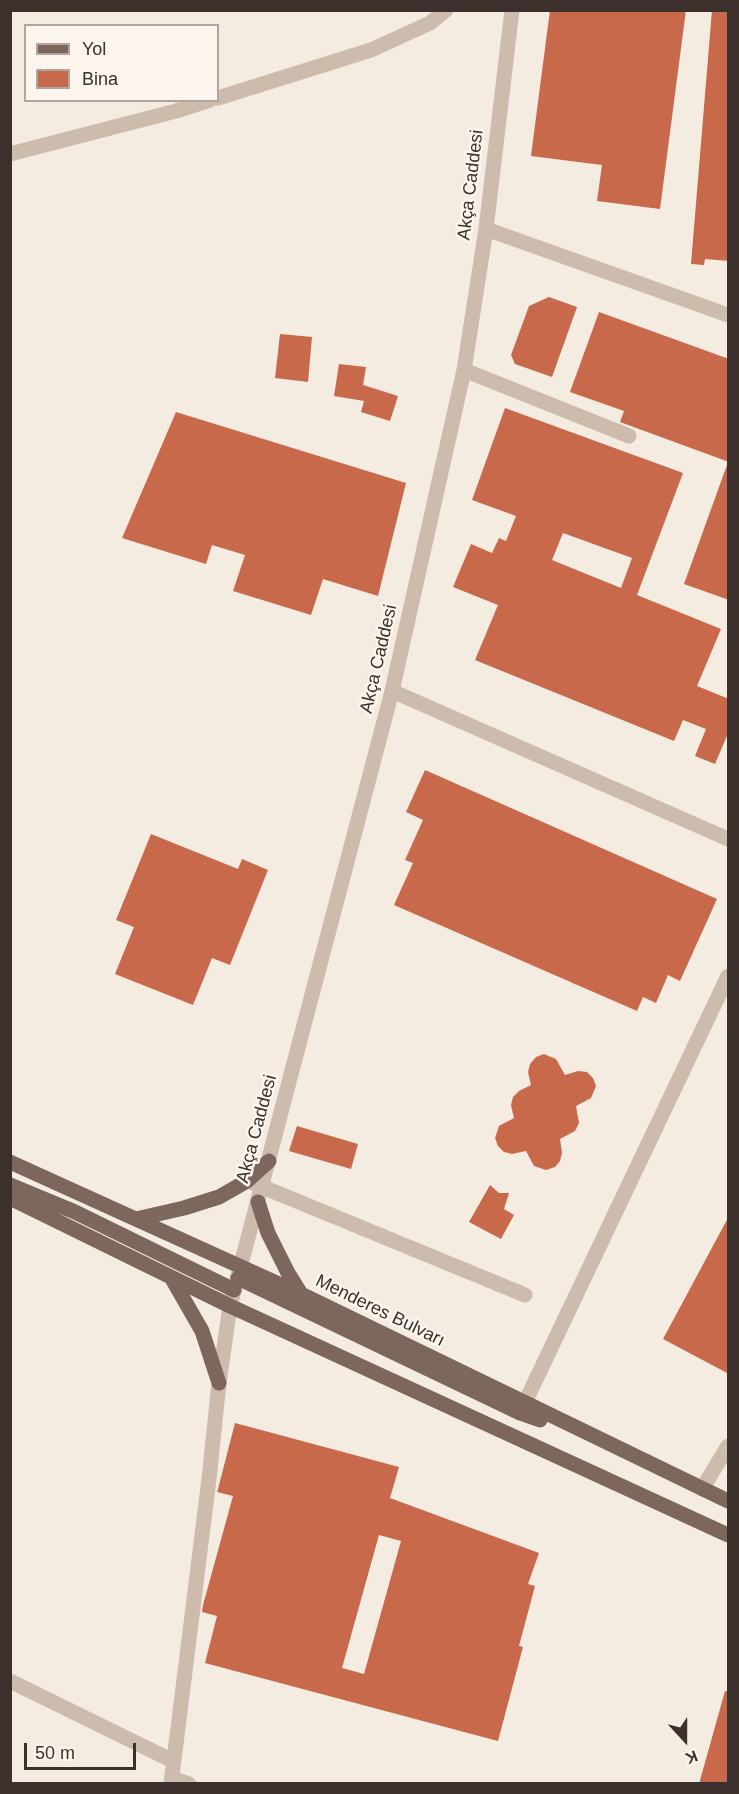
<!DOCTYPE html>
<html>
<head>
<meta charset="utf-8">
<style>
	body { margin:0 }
	#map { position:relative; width:739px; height:1794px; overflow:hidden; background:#f4ebe1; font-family:Helvetica,sans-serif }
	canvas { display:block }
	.frame { position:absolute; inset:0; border:12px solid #3b302b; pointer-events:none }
	.legend { position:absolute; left:24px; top:24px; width:195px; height:78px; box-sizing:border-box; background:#fbf5ee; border:2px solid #aea6a0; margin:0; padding:8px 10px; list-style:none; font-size:18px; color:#3b302b }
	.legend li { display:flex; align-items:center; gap:12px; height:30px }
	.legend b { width:30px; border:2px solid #aea6a0 }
	.north { position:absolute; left:655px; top:1710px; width:60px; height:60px; -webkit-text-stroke:4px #fbf5ee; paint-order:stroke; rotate:159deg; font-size:16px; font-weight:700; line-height:24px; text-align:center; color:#3b302b }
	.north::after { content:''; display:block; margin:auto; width:21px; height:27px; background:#3b302b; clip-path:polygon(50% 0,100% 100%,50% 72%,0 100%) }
	.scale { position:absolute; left:24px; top:1743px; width:112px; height:27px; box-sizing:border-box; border:3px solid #3b302b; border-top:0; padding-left:8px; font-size:18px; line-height:21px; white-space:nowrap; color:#3b302b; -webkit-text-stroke:4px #fbf5ee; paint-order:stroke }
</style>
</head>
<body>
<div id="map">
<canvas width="739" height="1794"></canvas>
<div class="frame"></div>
<ul class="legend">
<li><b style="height:8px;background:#7d675c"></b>Yol</li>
<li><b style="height:16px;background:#c8694b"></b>Bina</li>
</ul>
<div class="north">K</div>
<div class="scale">50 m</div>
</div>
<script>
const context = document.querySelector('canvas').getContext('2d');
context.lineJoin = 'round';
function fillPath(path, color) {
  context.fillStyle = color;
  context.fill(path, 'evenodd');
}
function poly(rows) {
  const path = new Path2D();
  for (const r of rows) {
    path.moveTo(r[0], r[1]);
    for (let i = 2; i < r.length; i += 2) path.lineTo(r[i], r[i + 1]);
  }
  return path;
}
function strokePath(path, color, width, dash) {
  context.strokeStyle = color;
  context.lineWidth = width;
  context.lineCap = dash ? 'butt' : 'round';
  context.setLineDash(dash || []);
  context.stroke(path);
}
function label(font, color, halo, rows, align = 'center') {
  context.font = font + ' Helvetica,sans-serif';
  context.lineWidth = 5;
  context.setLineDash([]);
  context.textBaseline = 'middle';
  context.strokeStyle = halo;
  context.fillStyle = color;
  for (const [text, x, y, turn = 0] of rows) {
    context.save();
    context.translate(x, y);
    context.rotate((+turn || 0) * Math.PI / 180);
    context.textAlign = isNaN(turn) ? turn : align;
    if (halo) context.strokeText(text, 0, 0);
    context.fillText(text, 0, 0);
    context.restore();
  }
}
fillPath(poly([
	[550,10,686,10,660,209,597,201,602,165,531,156],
	[712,10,729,10,729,261,705,259,704,265,691,264],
	[549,297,577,307,552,377,515,364,511,355,529,306],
	[599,312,729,359,729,462,620,422,624,411,570,392],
	[280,334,312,337,308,382,275,378],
	[339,364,366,367,363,385,398,396,390,421,361,412,364,401,334,396],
	[505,408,683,473,637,595,721,629,697,686,729,699,729,731,715,764,695,756,706,729,683,720,674,741,475,660,498,605,453,587,471,544,492,553,499,538,506,541,516,516,472,500],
	[563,533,632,558,621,588,552,560],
	[176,412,406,483,378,596,323,579,311,615,233,591,245,555,212,545,206,564,122,538],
	[727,465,729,465,729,600,684,584],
	[425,770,717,899,680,981,668,975,656,1003,643,997,637,1011,394,905,413,863,405,860,423,820,406,812],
	[151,834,238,869,242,859,268,870,230,965,212,958,193,1005,115,974,134,927,116,920],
	[544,1054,556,1059,565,1075,578,1071,587,1072,593,1078,596,1086,591,1098,576,1106,579,1123,575,1131,560,1139,562,1153,560,1161,555,1167,546,1170,534,1166,526,1151,512,1154,504,1152,498,1146,495,1138,499,1126,514,1118,511,1105,513,1097,519,1091,531,1085,528,1072,530,1064,536,1057],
	[297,1126,358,1144,351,1169,289,1151],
	[490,1185,499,1193,509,1193,504,1209,514,1215,501,1239,469,1222],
	[729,1216,729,1374,663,1339],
	[235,1423,399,1467,390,1498,539,1553,528,1584,535,1586,519,1646,523,1647,498,1741,205,1663,217,1616,202,1612,203,1605,233,1496,217,1492,218,1489],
	[379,1535,401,1541,364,1674,342,1668],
	[725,1691,729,1692,729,1784,699,1784]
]), '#c8694b');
strokePath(poly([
	[218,98,371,50,430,23,446,10],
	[10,154,176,111,210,100],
	[486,229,728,315],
	[464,370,629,436],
	[392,691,728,839],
	[253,1183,525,1295],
	[520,1413,728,976],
	[702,1489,728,1446],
	[10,1681,173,1761],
	[172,1778,189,1784],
	[171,1784,209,1479,219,1383,230,1306,392,691,464,370,486,229,512,10]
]), '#cdbbac', 15);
strokePath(poly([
	[10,1162,301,1294,728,1501],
	[10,1185,75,1212,234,1290],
	[10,1198,230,1306,728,1535],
	[258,1202,268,1233,288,1273,301,1294],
	[136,1219,184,1208,219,1197,247,1181,269,1161],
	[171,1277,202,1331,219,1383],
	[238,1278,520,1413,540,1420]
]), '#7d675c', 15);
label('18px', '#3b302b', '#fbf5ee', [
	["Akça Caddesi",471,185,-83],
	["Akça Caddesi",379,659,-77],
	["Akça Caddesi",257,1129,-75],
	["Menderes Bulvarı",380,1311,26]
]);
</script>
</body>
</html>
